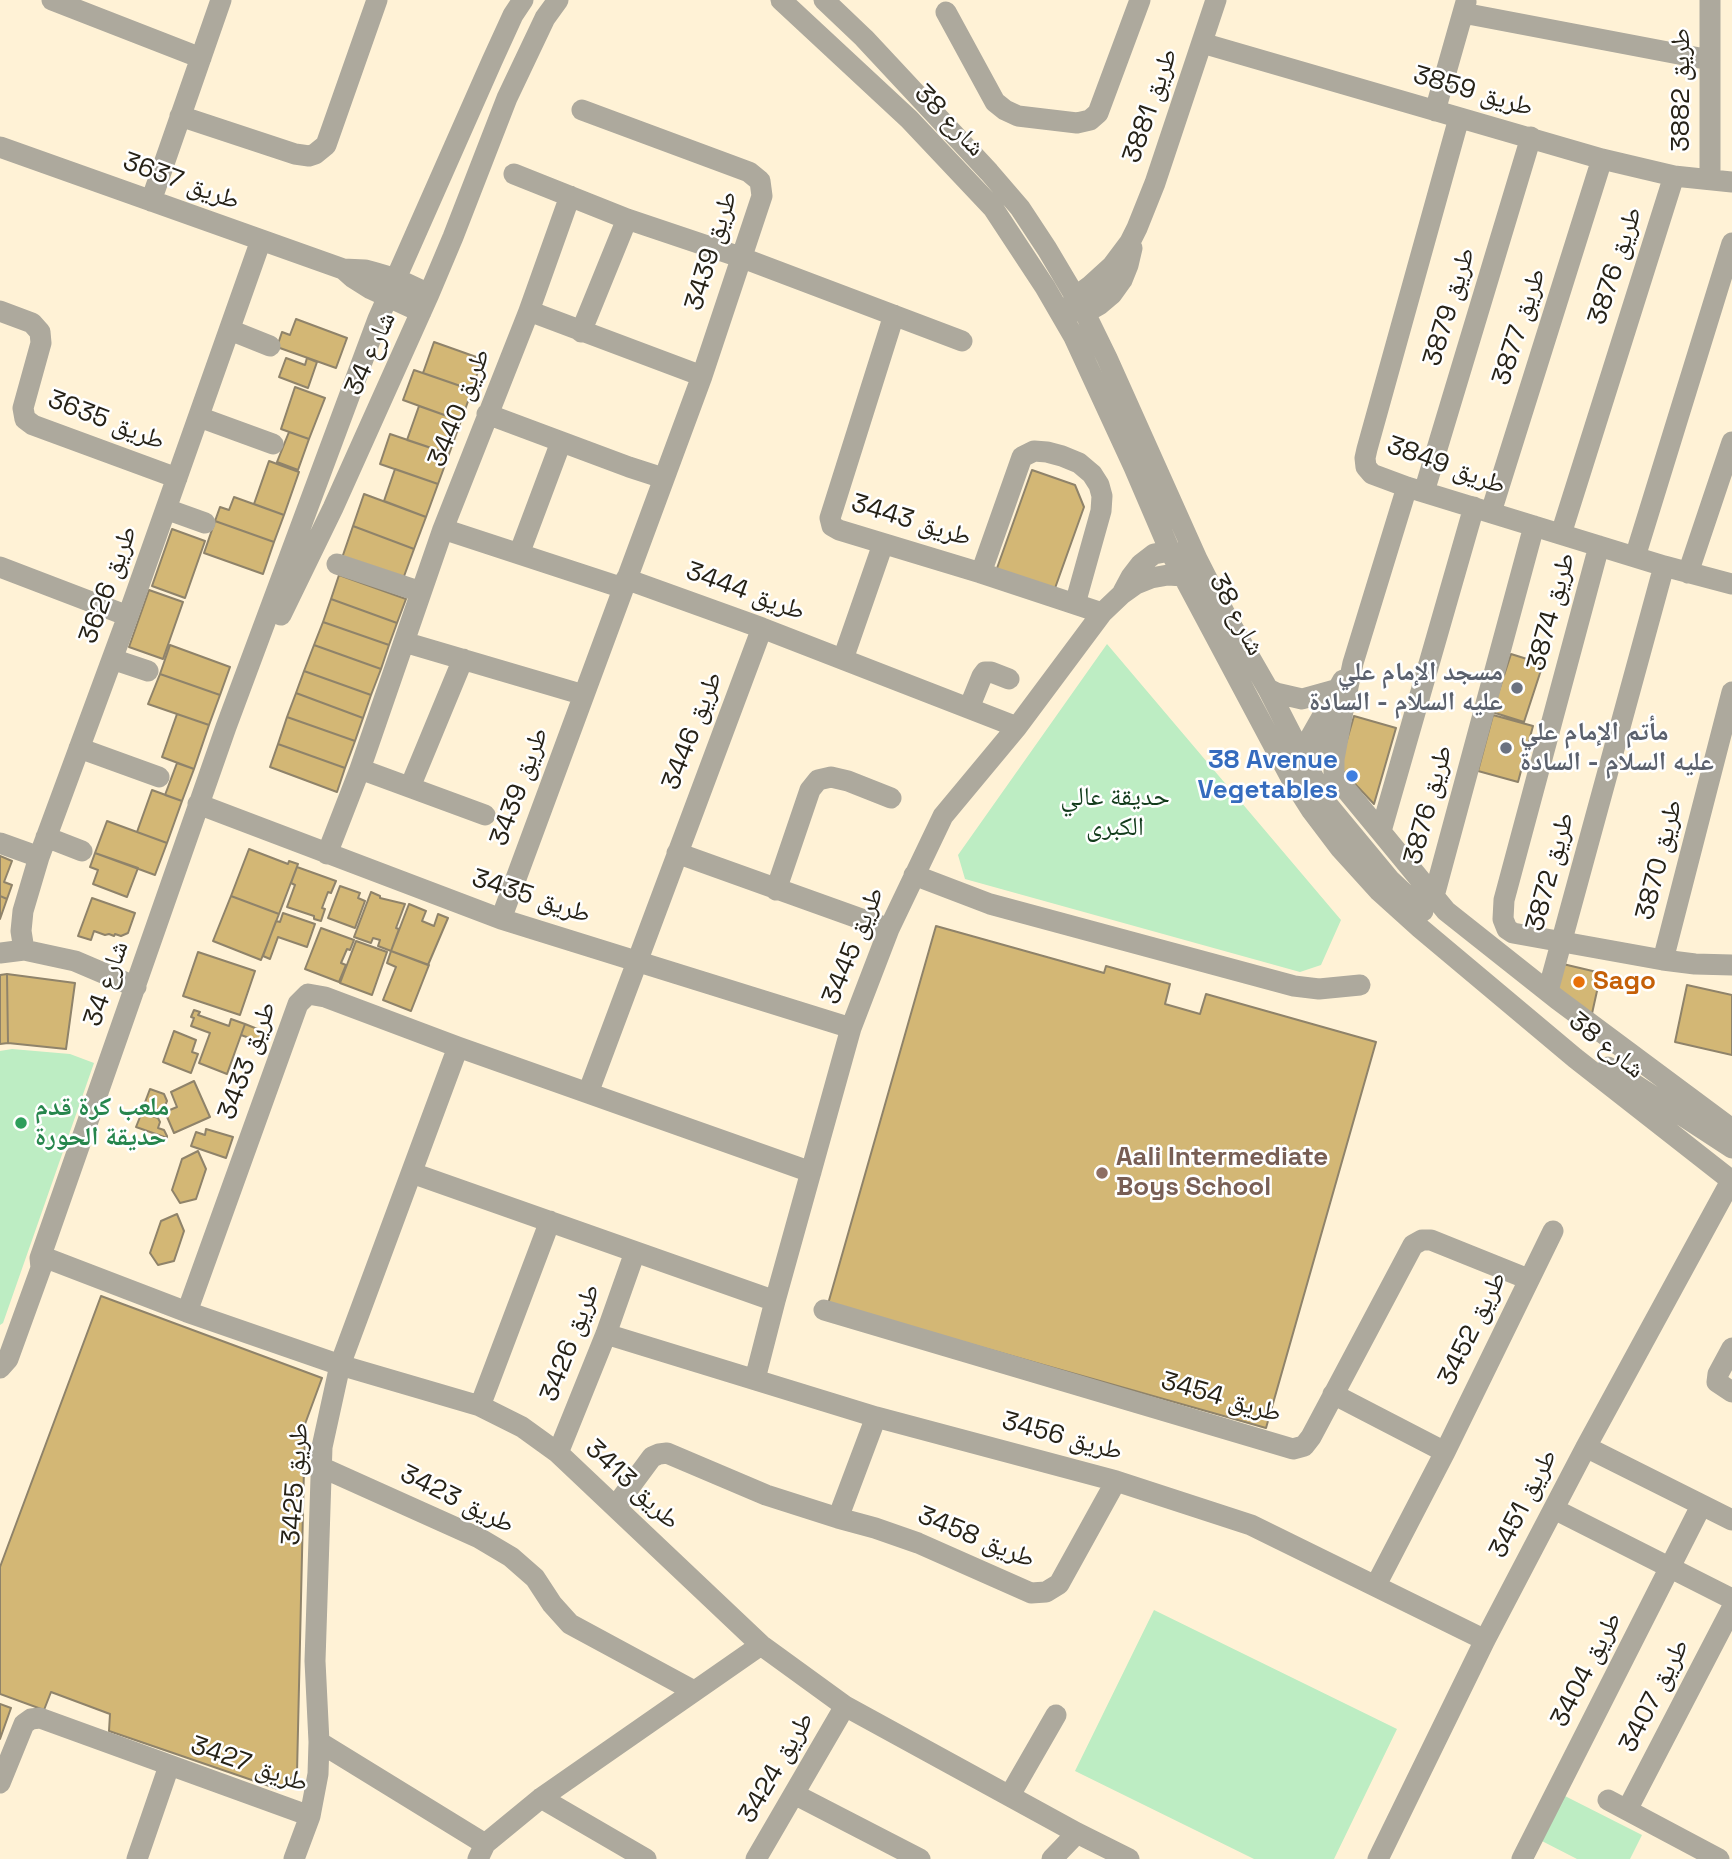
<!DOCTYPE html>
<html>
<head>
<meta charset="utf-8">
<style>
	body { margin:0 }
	canvas { display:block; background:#fff2d6 }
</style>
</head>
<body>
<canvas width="1732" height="1859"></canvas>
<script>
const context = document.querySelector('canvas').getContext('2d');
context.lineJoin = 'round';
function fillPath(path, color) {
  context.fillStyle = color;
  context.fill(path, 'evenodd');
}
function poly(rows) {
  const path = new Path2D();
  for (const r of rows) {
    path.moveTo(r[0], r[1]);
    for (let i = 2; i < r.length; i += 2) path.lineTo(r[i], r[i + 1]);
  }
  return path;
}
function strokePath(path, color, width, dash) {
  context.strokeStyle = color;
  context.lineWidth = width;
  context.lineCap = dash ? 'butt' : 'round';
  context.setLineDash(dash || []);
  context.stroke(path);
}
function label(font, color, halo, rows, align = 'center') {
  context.font = font + ' "Space Grotesk","Noto Naskh Arabic",sans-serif';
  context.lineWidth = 5;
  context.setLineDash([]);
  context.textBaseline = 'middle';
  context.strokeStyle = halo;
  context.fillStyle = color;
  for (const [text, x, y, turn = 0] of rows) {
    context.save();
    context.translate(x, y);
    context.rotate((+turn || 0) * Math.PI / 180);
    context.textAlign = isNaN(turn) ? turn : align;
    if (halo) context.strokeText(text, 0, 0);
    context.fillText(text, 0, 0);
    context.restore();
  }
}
fillPath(poly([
	[1107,644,1341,920,1321,965,1300,972,965,879,958,855],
	[12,1049,70,1054,94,1063,3,1323,0,1325,0,1051],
	[1154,1610,1397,1729,1334,1859,1254,1859,1075,1771],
	[1561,1794,1642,1835,1630,1859,1577,1859,1538,1839]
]), '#bdedc3');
const building = poly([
	[296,319,347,338,336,368,277,347,282,332,290,335,296,319],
	[434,342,482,359,472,390,423,373,434,342],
	[286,358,305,365,307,358,317,362,308,388,279,377,286,358],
	[414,370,472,390,461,421,403,400,414,370],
	[295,387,325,398,309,439,281,429,295,387],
	[419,406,461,421,449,454,407,440,419,406],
	[289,432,309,439,298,470,277,462,289,432],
	[390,434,449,454,438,484,380,464,390,434],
	[269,461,299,472,284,515,254,504,269,461],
	[395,469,438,484,426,517,384,501,395,469],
	[1032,470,1075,485,1084,507,1054,591,996,571,1032,470],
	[364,494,426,517,414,549,353,526,364,494],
	[234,497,284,515,274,542,215,521,220,507,229,510,234,497],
	[215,521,274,542,263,574,204,553,215,521],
	[353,526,414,549,403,579,342,558,353,526],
	[172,529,205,541,185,598,152,586,172,529],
	[339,575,406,599,397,623,331,599,339,575],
	[149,590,183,602,163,659,129,647,149,590],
	[331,599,397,623,389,645,323,622,331,599],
	[323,622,389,645,381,669,314,645,323,622],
	[170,645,230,667,220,695,160,674,170,645],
	[314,645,381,669,371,695,304,671,314,645],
	[1511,654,1543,664,1524,722,1492,712,1511,654],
	[304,671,371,695,363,718,296,693,304,671],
	[160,674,220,695,209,725,148,704,160,674],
	[296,693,363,718,355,741,287,717,296,693],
	[177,714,209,725,194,769,162,757,177,714],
	[1493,715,1533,726,1518,782,1478,771,1493,715],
	[1354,716,1396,728,1374,804,1339,767,1354,716],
	[287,717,355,741,345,768,278,744,287,717],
	[278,744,345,768,337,792,270,767,278,744],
	[177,763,194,769,182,801,165,795,177,763],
	[152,790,182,801,167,843,137,832,152,790],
	[107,821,167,843,155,875,95,853,107,821],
	[249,849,288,864,289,861,298,864,279,914,231,896,249,849],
	[95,853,138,868,127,897,93,884,98,870,90,867,95,853],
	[0,856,12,861,4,882,12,885,7,899,0,896,0,856],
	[297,867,336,881,331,893,328,892,322,908,325,909,321,921,314,919,314,916,287,907,295,885,291,883,297,867],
	[340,886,360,893,358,898,365,901,355,928,328,918,340,886],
	[371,892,380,896,380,898,405,904,396,928,399,929,391,951,378,946,380,940,373,938,371,943,354,937,371,892],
	[0,896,7,899,0,919,0,896],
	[231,896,279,914,261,960,213,941,231,896],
	[92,898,135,913,128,933,121,936,115,934,114,936,109,934,105,935,94,931,91,940,78,936,92,898],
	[409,904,426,911,422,921,434,926,438,914,448,918,428,965,391,951,409,904],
	[283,913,315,924,307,947,278,937,270,959,263,956,276,921,280,922,283,913],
	[936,926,1104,973,1106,966,1170,984,1165,1004,1200,1014,1206,994,1376,1042,1266,1428,828,1304,936,926],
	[321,928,354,940,350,950,347,949,341,963,346,965,339,982,305,969,321,928],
	[356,941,387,952,372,995,340,983,356,941],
	[391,951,429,965,411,1011,383,1000,396,967,387,963,391,951],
	[198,952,255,971,240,1015,183,996,198,952],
	[1563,964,1601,973,1591,1018,1557,992,1563,964],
	[7,974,75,983,66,1049,8,1043,7,974],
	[7,974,8,1043,0,1044,0,975,7,974],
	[1687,985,1732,995,1732,1055,1675,1042,1687,985],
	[194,1010,200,1012,198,1015,229,1026,231,1019,245,1024,227,1074,199,1063,210,1033,191,1026,194,1018,191,1017,194,1010],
	[245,1024,270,1034,266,1044,241,1035,245,1024],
	[174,1031,196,1040,192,1052,198,1054,191,1073,163,1062,174,1031],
	[194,1081,210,1117,174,1133,165,1112,177,1107,171,1092,194,1081],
	[150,1089,164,1094,167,1101,164,1108,158,1110,144,1105,150,1089],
	[142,1112,158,1118,160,1122,158,1128,164,1130,167,1136,167,1138,136,1127,142,1112],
	[206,1129,233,1137,226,1158,191,1146,196,1132,205,1135,206,1129],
	[198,1151,206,1169,196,1199,180,1203,172,1190,182,1159,198,1151],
	[177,1214,184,1231,174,1261,158,1265,150,1253,161,1221,177,1214],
	[101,1296,322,1378,305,1424,297,1773,278,1789,109,1731,110,1714,51,1692,44,1710,0,1694,0,1567,101,1296],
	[0,1704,11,1708,0,1739,0,1704]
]);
fillPath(building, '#d3b775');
strokePath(building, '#8f836a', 2);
strokePath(poly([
	[52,0,201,58],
	[781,0,909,119,993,208,1045,287,1074,337,1134,467,1170,551,1291,778,1312,811,1340,848,1379,891,1420,928,1575,1058,1732,1181],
	[824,0,864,38,989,172,1020,208,1047,249,1085,313,1107,358,1197,559,1226,616,1268,689,1327,804,1390,880,1423,911],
	[946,12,995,102,1005,110,1018,116,1077,123,1090,120,1098,113,1140,0],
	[1463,13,1710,60],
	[1202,43,1602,159,1674,176,1732,182],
	[1435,111,1466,2],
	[180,116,295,154,309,156,315,154,326,145,377,0],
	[1459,118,1367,449,1365,458,1366,467,1372,474,1407,487,1664,566,1732,584],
	[0,147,343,269,365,270,376,273,397,279,429,294],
	[514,174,627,219,740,257,962,341],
	[1710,179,1710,0],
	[151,201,221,0],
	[343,269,352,277,371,289,421,312],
	[1070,308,1075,297,1090,286,1112,266,1130,242,1137,228,1155,183,1216,0],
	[1073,309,1085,313,1099,305,1112,294,1122,280,1128,265,1132,248],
	[0,311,32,323,40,332,41,343,23,408,25,419,33,425,177,478],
	[529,311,702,376],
	[894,315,830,518,832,526,839,530,981,573,1102,613],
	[230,330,270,346],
	[581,332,627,219],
	[487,414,629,467,663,478],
	[199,417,273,444],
	[1424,492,1531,137],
	[166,509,205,523],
	[1491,512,1602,159],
	[443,529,623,588],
	[1561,534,1674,176],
	[1599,546,1504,900,1503,919,1507,929,1513,933,1663,960,1695,964,1732,965],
	[519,554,561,442],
	[1635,557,1732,243],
	[337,564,421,592],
	[0,567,128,616],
	[981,573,1022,457,1034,451,1047,452,1062,456,1079,463,1092,474,1099,485,1102,496,1101,511,1075,604],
	[1688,573,1732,442],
	[626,579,762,628,1017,727],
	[1123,592,1131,577,1141,564,1154,554,1170,551,1183,555],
	[281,615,333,508,429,294,453,237,507,98,545,18,558,0],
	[404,642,584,695],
	[112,659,148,671],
	[843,659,883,544],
	[1268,689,1276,693,1302,699,1338,689],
	[969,708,982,676,985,672,991,672,1009,679],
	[1343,711,1334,759,1334,775,1446,911,1557,999,1732,1129],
	[79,748,159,777],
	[1297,761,1343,680],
	[1296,767,1308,764,1319,752,1343,711,1353,663,1407,487],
	[360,769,485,815],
	[410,787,463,659],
	[198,804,501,919,851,1028],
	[1381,831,1474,507],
	[46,837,82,851],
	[0,843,39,857],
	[677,853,889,929],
	[327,854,360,769,443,529,529,311,570,196],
	[914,875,990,904,1294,986,1319,989,1360,985],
	[776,890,810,790,818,780,831,777,848,781,891,798],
	[1434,896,1534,526],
	[501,919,702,376,762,196,760,181,749,172,582,110],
	[24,950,21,931,23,911,39,857,128,616,261,240],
	[0,953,24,950,75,961,136,987],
	[1663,960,1732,692],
	[1548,991,1664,566],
	[1608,1067,1732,1148],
	[588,1093,762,628],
	[412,1173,775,1301],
	[41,1256,187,1312,340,1365,480,1406,522,1427,558,1453,761,1645,845,1706,1077,1833,1129,1859],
	[824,1310,1293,1449,1304,1446,1311,1437,1413,1245,1422,1240,1431,1240,1528,1279],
	[187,1312,298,1004,308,994,325,997,458,1047,811,1172],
	[606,1334,876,1417,1116,1481,1251,1525,1485,1640],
	[1732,1348,1718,1374,1717,1382,1732,1392],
	[0,1368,8,1359,41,1268,40,1258,226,727,378,319,492,61,513,15,523,0],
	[755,1379,775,1301,851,1028,889,929,943,816,1017,727,1102,613,1122,594,1136,584,1151,578,1168,575,1184,576],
	[1333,1394,1445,1452],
	[480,1406,550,1221],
	[1586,1447,1732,1520],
	[558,1453,606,1334,635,1252],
	[321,1467,479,1538,511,1557,535,1578,552,1604,570,1624,694,1691],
	[615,1507,652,1457,659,1454,667,1453,766,1495,838,1518,875,1528,918,1543,1031,1593,1046,1592,1059,1584,1116,1481],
	[1554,1509,1732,1599],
	[838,1518,876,1417],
	[1376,1585,1445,1452,1553,1231],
	[319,1742,485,1844],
	[0,1783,24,1724,31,1719,40,1718,310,1816],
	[794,1794,920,1859],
	[1010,1795,1056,1715],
	[541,1798,646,1859],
	[1608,1800,1719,1859],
	[1627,1810,1732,1608],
	[137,1859,169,1766],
	[294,1859,310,1816,318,1774,319,1742,315,1661,322,1447,340,1365,458,1047],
	[478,1859,485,1844,541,1798,761,1645],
	[756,1859,845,1706],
	[1052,1859,1077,1833],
	[1378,1859,1485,1640,1586,1447,1732,1179],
	[1522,1859,1701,1506]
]), '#ada99d', 21);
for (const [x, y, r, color] of [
	[1517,688,7,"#6b7280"],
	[1506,748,7,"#6b7280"],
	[1352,776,7,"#3f7fe0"],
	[1579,982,7,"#e8710a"],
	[21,1123,7,"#2e9e5b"],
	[1102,1173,7,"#8d6e63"]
]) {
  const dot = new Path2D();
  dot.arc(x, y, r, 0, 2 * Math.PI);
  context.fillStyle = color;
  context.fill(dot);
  strokePath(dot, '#fff', 2.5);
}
label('26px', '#262217', '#fff', [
	["طريق 3882",1682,90,-90],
	["طريق 3859",1473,92,16],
	["طريق 3881",1151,106,-71],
	["شارع 38",949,121,46],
	["طريق 3637",181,182,20],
	["طريق 3439",712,251,-73],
	["طريق 3876",1616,266,-72],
	["طريق 3879",1450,307,-73],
	["طريق 3877",1520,327,-72],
	["شارع 34",371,354,-66],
	["طريق 3440",460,408,-68],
	["طريق 3635",106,421,21],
	["طريق 3849",1446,466,20],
	["طريق 3443",911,521,17],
	["طريق 3626",109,585,-70],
	["طريق 3444",745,592,20],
	["طريق 3874",1552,612,-75],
	["شارع 38",1236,615,62],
	["طريق 3446",693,731,-69],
	["طريق 3439",520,787,-70],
	["طريق 3876",1429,805,-75],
	["طريق 3870",1660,860,-76],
	["طريق 3872",1551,872,-75],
	["طريق 3435",531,897,18],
	["طريق 3445",854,946,-68],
	["شارع 34",107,984,-71],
	["شارع 38",1606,1046,39],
	["طريق 3433",248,1061,-70],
	["طريق 3452",1473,1329,-64],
	["طريق 3426",571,1343,-69],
	["طريق 3454",1221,1398,16],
	["طريق 3456",1062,1437,15],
	["طريق 3425",296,1484,-86],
	["طريق 3413",632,1485,43],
	["طريق 3423",457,1500,26],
	["طريق 3451",1524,1504,-63],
	["طريق 3458",976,1538,22],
	["طريق 3404",1587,1670,-63],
	["طريق 3407",1655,1696,-63],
	["طريق 3427",249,1765,19],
	["طريق 3424",777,1768,-60]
]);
label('bold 26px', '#5b616d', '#fff', [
	["مسجد الإمام علي",1503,673],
	["عليه السلام - السادة",1503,703],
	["مأتم الإمام علي",1520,733,"left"],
	["عليه السلام - السادة",1520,763,"left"]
], 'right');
label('bold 26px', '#366cbe', '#fff', [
	["38 Avenue",1338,761],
	["Vegetables",1338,791]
], 'right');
label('26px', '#133c1c', '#fff', [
	["حديقة عالي",1115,798],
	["الكبرى",1115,828]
]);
label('bold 26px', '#c56008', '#fff', [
	["Sago",1593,982]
], 'left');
label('bold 26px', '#27864d', '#fff', [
	["ملعب كرة قدم",35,1108],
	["حديقة الحورة",35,1138]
], 'left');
label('bold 26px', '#785e54', '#fff', [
	["Aali Intermediate",1116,1158],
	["Boys School",1116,1188]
], 'left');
</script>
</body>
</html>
